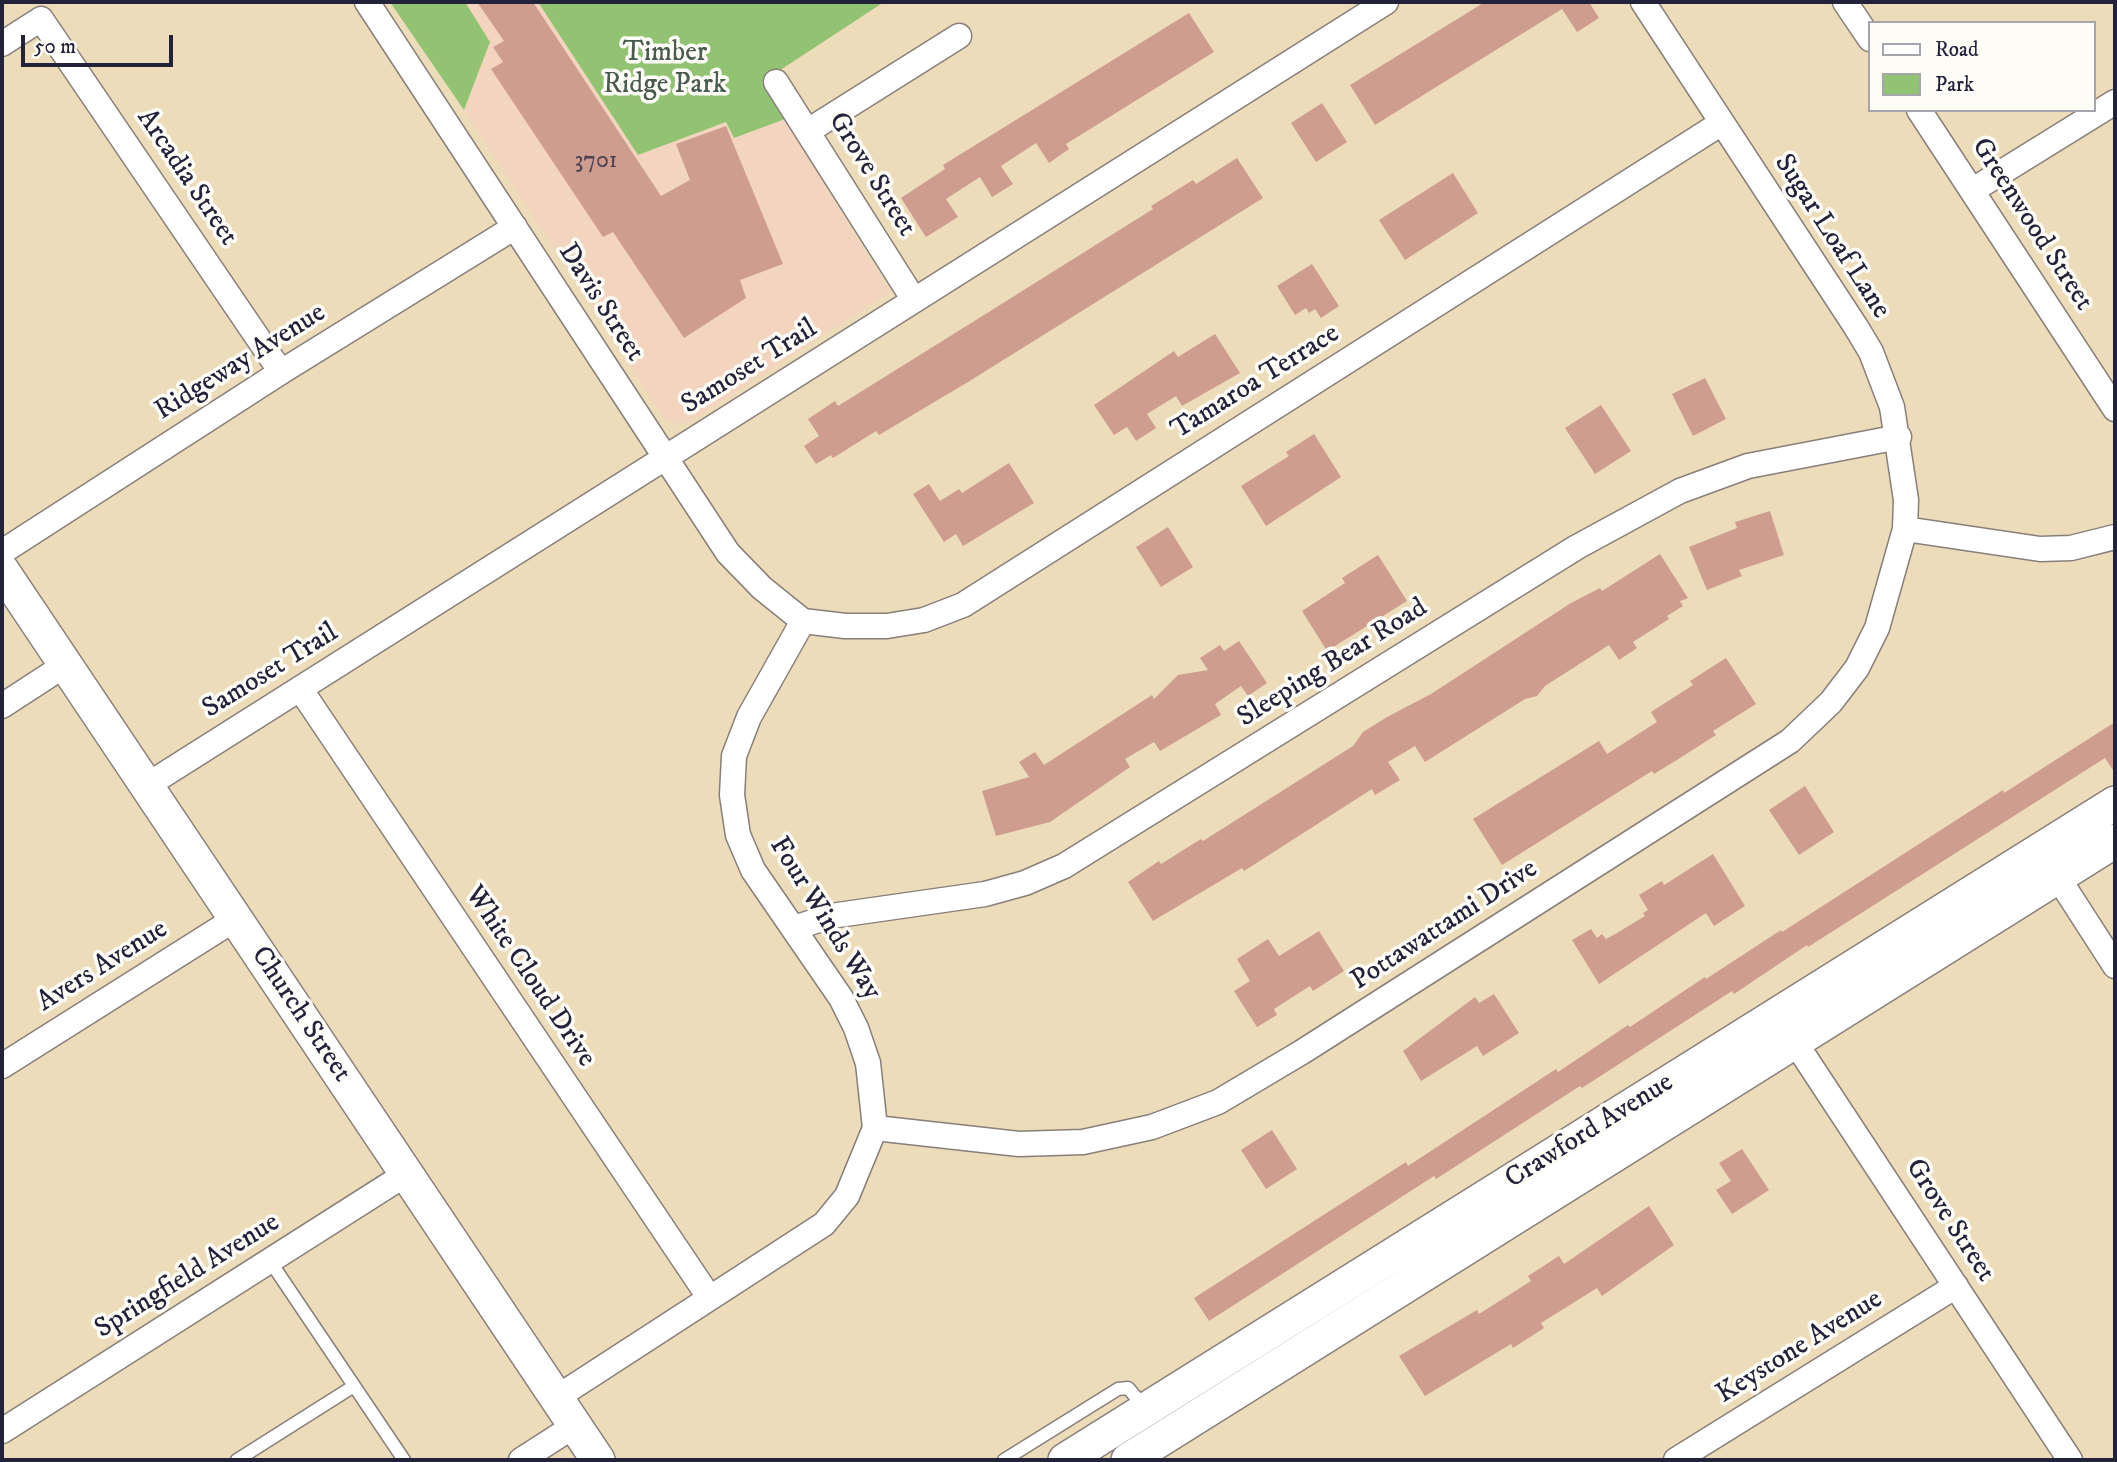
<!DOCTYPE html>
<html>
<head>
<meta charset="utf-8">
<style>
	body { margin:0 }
	#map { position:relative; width:2117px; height:1462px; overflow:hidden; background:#eddcb9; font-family:"IM FELL DW Pica",serif }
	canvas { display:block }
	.frame { position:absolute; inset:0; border:4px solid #22223b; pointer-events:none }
	.legend { position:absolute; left:1868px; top:21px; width:228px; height:91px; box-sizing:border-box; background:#fdfcf7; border:2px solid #a5a5ac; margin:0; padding:9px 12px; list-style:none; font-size:21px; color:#22223b }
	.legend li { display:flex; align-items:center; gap:14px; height:35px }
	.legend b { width:35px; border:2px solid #a5a5ac }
	.scale { position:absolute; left:21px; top:35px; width:152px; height:32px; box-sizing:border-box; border:4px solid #22223b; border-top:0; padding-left:9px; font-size:21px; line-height:24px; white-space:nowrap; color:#22223b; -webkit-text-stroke:5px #fdfcf7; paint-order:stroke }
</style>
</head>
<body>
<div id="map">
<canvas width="2117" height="1462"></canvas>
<div class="frame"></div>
<ul class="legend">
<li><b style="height:9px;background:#fff"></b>Road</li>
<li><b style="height:19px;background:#92c373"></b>Park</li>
</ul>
<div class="scale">50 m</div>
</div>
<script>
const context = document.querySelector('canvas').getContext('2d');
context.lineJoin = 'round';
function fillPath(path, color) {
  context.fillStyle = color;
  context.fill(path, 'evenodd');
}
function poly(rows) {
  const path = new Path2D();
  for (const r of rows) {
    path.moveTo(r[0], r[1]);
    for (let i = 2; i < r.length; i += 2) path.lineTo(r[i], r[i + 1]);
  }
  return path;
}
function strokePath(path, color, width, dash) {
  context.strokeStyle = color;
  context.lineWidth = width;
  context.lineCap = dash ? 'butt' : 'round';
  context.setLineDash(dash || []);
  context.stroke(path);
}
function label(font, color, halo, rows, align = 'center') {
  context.font = font + ' "IM FELL DW Pica",serif';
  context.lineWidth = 7;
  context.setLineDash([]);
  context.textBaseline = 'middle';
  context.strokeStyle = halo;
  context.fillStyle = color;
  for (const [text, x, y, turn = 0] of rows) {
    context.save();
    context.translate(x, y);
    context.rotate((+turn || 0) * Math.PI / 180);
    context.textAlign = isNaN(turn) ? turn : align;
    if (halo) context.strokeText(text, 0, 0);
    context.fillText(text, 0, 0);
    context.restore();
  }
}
fillPath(poly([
	[465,2,538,2,638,155,727,121,734,138,785,119,890,292,689,423,671,423,664,418,464,110,490,42]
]), '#f3d4bf');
fillPath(poly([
	[390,2,465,2,490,42,464,110],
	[538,2,884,2,762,82,785,119,734,138,726,122,638,155]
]), '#92c373');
fillPath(poly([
	[477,2,533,2,661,196,690,180,676,144,726,126,783,264,740,280,746,298,684,338,613,232,603,237,491,69,503,62,493,47,504,41],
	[1485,2,1589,2,1599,18,1577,32,1562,9,1375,125,1350,85],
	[1189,13,1214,52,1066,144,1069,149,1049,163,1036,143,1001,166,1013,184,992,197,980,177,946,199,958,217,926,237,901,198,945,169,943,165],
	[1322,103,1347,142,1316,162,1291,123],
	[1237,158,1263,198,968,382,879,435,876,431,833,458,831,455,816,464,804,446,819,436,808,419,835,401,838,406,968,325,1153,209,1151,206,1193,180,1196,184],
	[1453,173,1478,213,1405,260,1379,220],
	[1312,264,1339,306,1321,318,1315,309,1309,313,1306,308,1295,315,1277,286],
	[1215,334,1240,373,1182,406,1176,396,1147,414,1156,428,1136,441,1127,427,1114,435,1094,405,1174,351,1178,357],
	[1705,378,1726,419,1693,436,1672,394],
	[1601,405,1631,451,1595,474,1565,428],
	[1314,434,1341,477,1266,526,1241,486,1289,456,1286,452],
	[1009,463,1034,503,963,546,956,534,944,542,913,494,929,484,940,501,959,489,962,493],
	[1770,511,1784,555,1739,570,1742,576,1707,590,1689,547,1737,528,1735,522],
	[1168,527,1193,567,1161,587,1136,547],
	[1660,554,1688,598,1680,601,1683,606,1667,616,1669,619,1633,642,1637,648,1619,660,1609,645,1545,686,1537,696,1525,699,1425,762,1415,746,1388,762,1400,780,1375,795,1372,789,1244,871,1242,868,1153,921,1128,882,1159,861,1161,864,1201,839,1203,841,1353,746,1363,732,1387,717,1431,694,1571,603,1600,588,1602,591],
	[1378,555,1407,601,1327,651,1302,611,1345,583,1342,578],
	[1239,641,1267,683,1248,696,1241,686,1215,704,1221,715,1160,751,1154,742,1125,759,1130,767,1050,822,996,836,982,791,1029,777,1019,762,1035,752,1044,765,1152,695,1154,699,1178,675,1208,670,1200,658,1220,645,1224,651],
	[1726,658,1756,704,1713,731,1716,735,1680,758,1654,774,1652,771,1502,865,1473,819,1599,741,1607,754,1657,722,1651,712,1693,685,1690,681],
	[2115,722,2115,773,2105,758,1808,947,1807,945,1734,994,1732,991,1582,1088,1580,1086,1436,1179,1434,1176,1209,1321,1194,1298,1406,1162,1408,1166,1556,1069,1558,1072,1628,1025,1630,1027,1705,977,1706,979,1781,930,1782,932,2003,790,2004,793],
	[1805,786,1834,832,1799,855,1769,810],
	[1713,854,1745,906,1714,926,1706,913,1599,984,1572,940,1591,929,1597,938,1602,934,1606,939,1617,933,1645,916,1643,913,1648,910,1639,895,1662,881,1664,885],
	[1319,931,1344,971,1313,991,1310,986,1274,1009,1277,1015,1257,1027,1234,991,1250,981,1237,959,1268,939,1279,956],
	[1494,994,1519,1033,1483,1056,1477,1046,1421,1081,1403,1051,1475,997,1479,1003],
	[1272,1130,1297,1169,1266,1189,1241,1150],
	[1742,1149,1769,1190,1732,1214,1716,1190,1731,1181,1719,1163],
	[1649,1206,1674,1245,1602,1296,1597,1288,1541,1323,1544,1328,1513,1348,1511,1344,1425,1396,1399,1356,1477,1310,1479,1314,1531,1281,1528,1276,1559,1256,1564,1264]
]), '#ce9d90');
const lane = poly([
	[270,1261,404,1460],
	[237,1460,354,1386],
	[1004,1460,1118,1389,1128,1388,1146,1409]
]);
const street = poly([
	[367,2,728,553,762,588,803,621],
	[1845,2,1870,39],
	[2,44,41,19,281,372],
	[776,82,914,300],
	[1919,110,2115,409],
	[808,131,959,36],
	[1973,190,2115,102],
	[1905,529,2040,549,2071,548,2115,537],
	[2,552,281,372,515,227],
	[803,621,845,626,887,626,924,620,963,605,1720,124],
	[301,690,709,1297],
	[2,706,65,665],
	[146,786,1386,2],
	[2048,862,2115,966],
	[794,928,831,916,985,894,1025,883,1064,866,1577,547,1680,491,1748,466,1899,437],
	[1787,1030,2070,1460],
	[2,1066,235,919],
	[875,1128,1019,1144,1083,1142,1152,1127,1218,1102,1302,1052,1790,741,1831,702,1857,668,1877,628,1905,529,1906,500,1892,407,1871,352,1856,327,1643,2],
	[556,1398,824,1224,847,1196,875,1128,868,1063,856,1028,841,998,753,870,738,835,732,795,734,756,749,717,803,621],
	[2,1431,406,1174],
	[521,1460,574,1426],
	[1676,1460,1956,1286]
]);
const secondary = poly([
	[2,570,598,1460],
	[1065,1460,2115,803],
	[1128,1460,2115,841]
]);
strokePath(lane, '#887f7a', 15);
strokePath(street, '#887f7a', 27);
strokePath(secondary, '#887f7a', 36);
strokePath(lane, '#fff', 12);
strokePath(street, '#fff', 24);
strokePath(secondary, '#fff', 33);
label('24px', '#4d4150', null, [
	["3701",596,162]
]);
label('28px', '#495a4f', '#fdfcf7', [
	["Timber",665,54],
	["Ridge Park",665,86]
]);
label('28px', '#22223b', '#fdfcf7', [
	["Grove Street",871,175,58],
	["Arcadia Street",186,178,56],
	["Greenwood Street",2031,225,57],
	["Sugar Loaf Lane",1831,237,57],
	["Davis Street",600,303,57],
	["Ridgeway Avenue",241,363,-32],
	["Samoset Trail",750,368,-32],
	["Tamaroa Terrace",1256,383,-32],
	["Sleeping Bear Road",1333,664,-32],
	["Samoset Trail",271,672,-32],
	["Four Winds Way",824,919,58],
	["Pottawattami Drive",1445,926,-33],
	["Avers Avenue",103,967,-32],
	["White Cloud Drive",529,977,56],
	["Church Street",300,1015,56],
	["Crawford Avenue",1590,1132,-32],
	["Grove Street",1949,1221,57],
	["Springfield Avenue",188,1277,-32],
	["Keystone Avenue",1800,1348,-32]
]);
</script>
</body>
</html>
